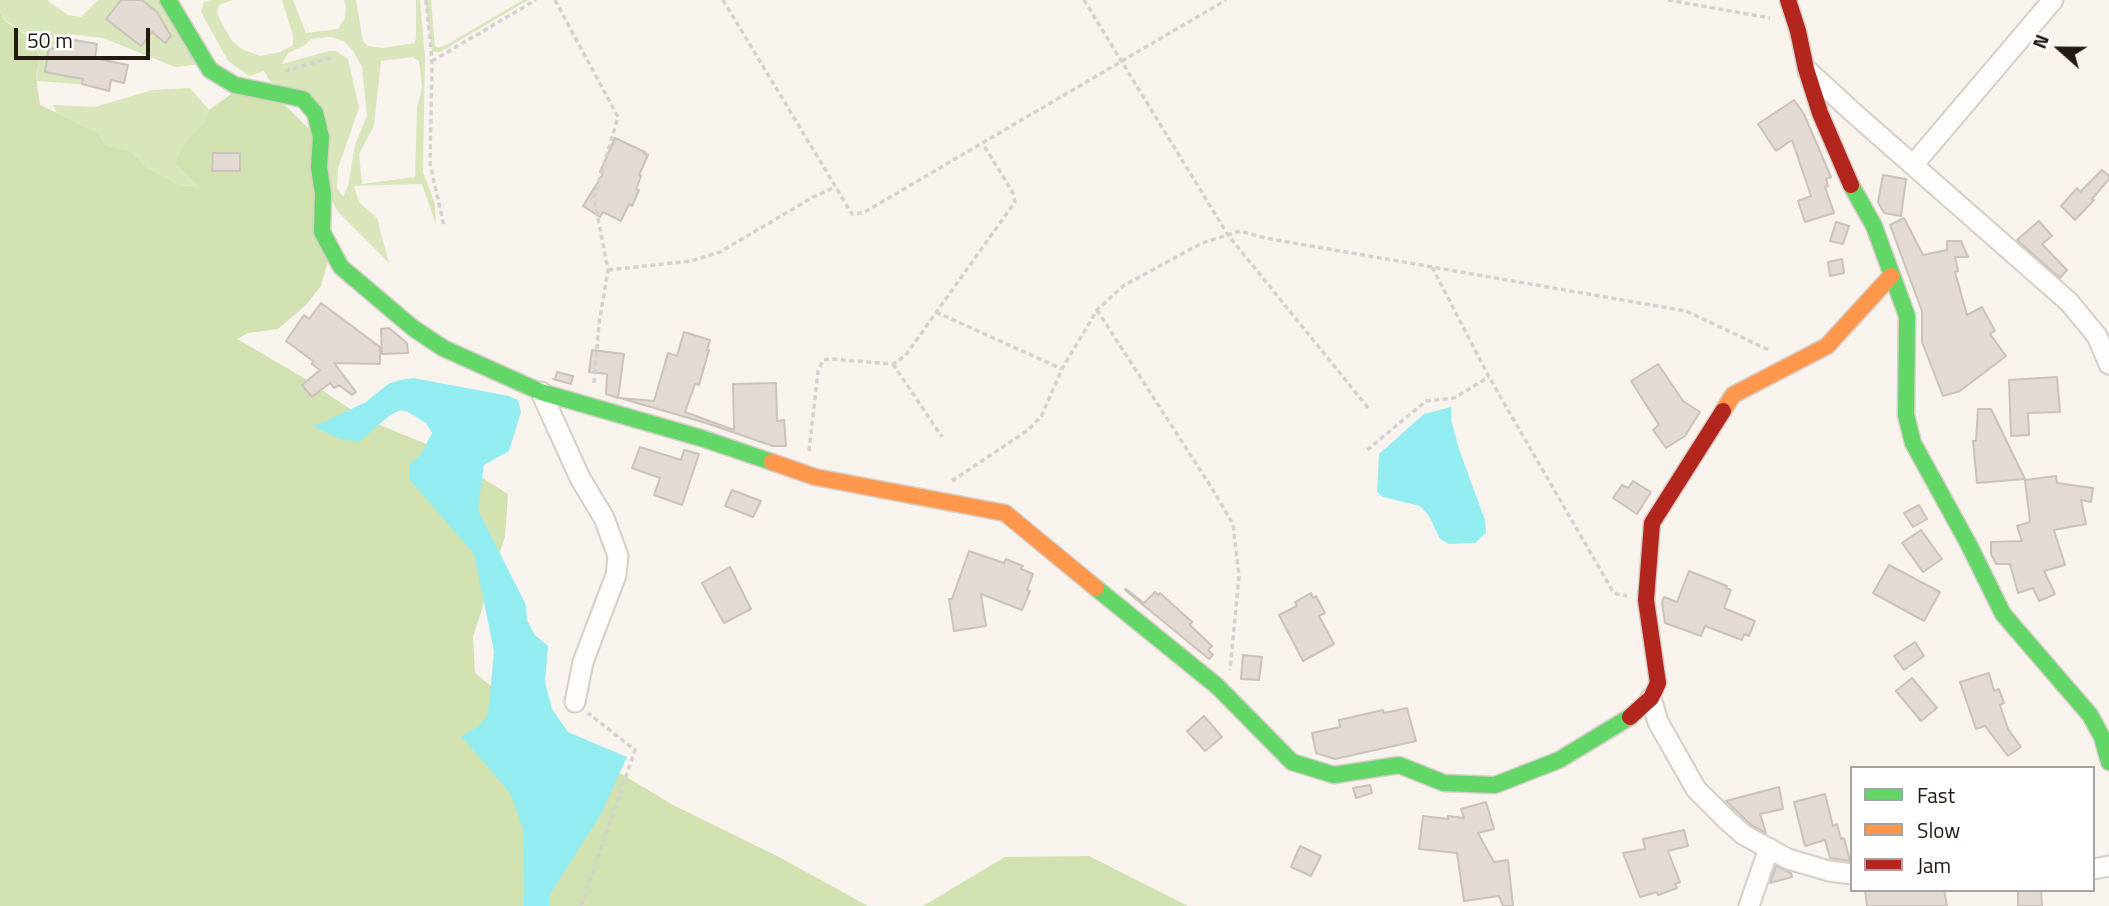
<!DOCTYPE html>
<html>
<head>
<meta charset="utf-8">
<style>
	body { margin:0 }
	#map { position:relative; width:2109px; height:906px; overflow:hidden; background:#f9f3ee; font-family:"Titillium Web",sans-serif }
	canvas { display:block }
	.legend { position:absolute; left:1850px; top:766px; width:245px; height:126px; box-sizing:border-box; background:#fff; border:2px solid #a7a39f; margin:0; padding:9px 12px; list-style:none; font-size:21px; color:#221910 }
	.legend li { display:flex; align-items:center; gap:14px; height:35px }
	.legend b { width:35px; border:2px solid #a7a39f }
	.north { position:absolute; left:2025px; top:14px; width:70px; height:70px; -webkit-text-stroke:5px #fff; paint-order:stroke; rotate:291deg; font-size:19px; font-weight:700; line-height:28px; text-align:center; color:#221910 }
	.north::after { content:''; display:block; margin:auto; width:24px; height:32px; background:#221910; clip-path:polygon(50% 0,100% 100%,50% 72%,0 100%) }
	.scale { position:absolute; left:14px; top:28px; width:136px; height:32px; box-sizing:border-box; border:4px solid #221910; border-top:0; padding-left:9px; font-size:21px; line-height:24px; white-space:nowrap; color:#221910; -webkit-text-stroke:5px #fff; paint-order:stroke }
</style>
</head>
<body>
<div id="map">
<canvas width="2109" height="906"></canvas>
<ul class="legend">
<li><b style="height:9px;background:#63d668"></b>Fast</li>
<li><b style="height:9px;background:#ff974d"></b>Slow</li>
<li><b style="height:9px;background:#b3261e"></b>Jam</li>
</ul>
<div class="north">N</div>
<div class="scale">50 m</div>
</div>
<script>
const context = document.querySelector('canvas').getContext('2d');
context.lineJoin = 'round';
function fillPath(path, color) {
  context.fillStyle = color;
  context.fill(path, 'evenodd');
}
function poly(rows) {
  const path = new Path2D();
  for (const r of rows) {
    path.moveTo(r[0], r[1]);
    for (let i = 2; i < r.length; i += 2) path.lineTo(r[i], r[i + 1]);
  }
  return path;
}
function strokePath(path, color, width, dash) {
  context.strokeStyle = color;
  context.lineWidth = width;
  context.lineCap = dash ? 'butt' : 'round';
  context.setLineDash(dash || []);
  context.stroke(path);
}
fillPath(poly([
	[0,0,48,0,48,1,68,15,81,17,98,0,163,0,201,64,175,67,103,38,67,34,61,62,93,85,36,81,40,57,33,39,5,20,0,11],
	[211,0,233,0,219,5,217,12,220,20,232,41,242,49,260,56,280,52,293,45,293,35,282,0,293,0,306,33,338,29,345,18,346,7,344,0,356,0,363,41,368,46,382,48,415,43,416,35,416,0,420,0,425,57,423,172,435,204,436,225,422,184,354,186,359,202,377,218,389,263,339,213,332,201,322,114,270,81,264,71,249,76,228,61,201,12,204,2],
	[330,37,344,41,353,51,362,67,367,116,355,145,348,186,343,197,337,188,338,168,359,108,348,59,336,51,329,51,282,64,288,53,305,45,311,39],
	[413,57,419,61,422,87,417,108,415,177,362,184,359,154,374,126,381,61],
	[425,0,431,0,435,46,438,48,448,44,523,0,528,0,440,52,432,52],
	[190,88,209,110,205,121,186,141,202,187,179,185,146,167,131,151,105,145,97,132,57,113,53,105,95,107,152,90]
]), '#d9e6bb');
fillPath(poly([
	[0,11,5,21,32,39,40,57,36,77,40,105,97,132,105,145,131,151,146,167,179,185,200,187,175,163,186,141,205,121,209,110,234,92,285,105,311,131,330,254,321,286,306,305,278,329,248,333,237,339,304,378,365,419,429,445,508,494,505,536,473,637,475,673,538,724,673,805,779,857,868,906,0,906],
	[1089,856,1188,906,923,906,1005,857]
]), '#d2e1b0');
fillPath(poly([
	[413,378,509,396,518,400,521,412,509,451,484,465,478,510,526,605,527,620,534,634,548,646,545,682,552,709,568,732,627,757,601,814,549,896,549,906,524,906,523,829,510,793,461,736,477,727,488,715,494,651,474,554,409,479,410,463,420,456,432,433,426,423,408,412,400,410,389,416,359,442,341,439,313,427,366,402,388,384,400,380],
	[1451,407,1451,419,1459,449,1485,520,1486,533,1475,543,1449,544,1440,539,1429,516,1420,506,1383,497,1377,492,1379,454,1424,414]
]), '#93edf0');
const building = poly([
	[121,0,142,0,157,12,171,36,165,43,152,32,141,46,106,19,121,0],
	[69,39,97,44,95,58,128,65,124,83,111,80,109,91,82,84,83,79,45,72,49,48,67,50,69,39],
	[1794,100,1804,114,1831,177,1826,179,1828,186,1825,187,1834,213,1805,222,1798,201,1811,196,1792,140,1776,151,1758,124,1794,100],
	[615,138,645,152,644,153,648,155,639,175,641,176,636,189,639,190,632,206,629,204,621,221,603,212,600,217,583,206,603,174,600,172,615,138],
	[213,153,240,153,240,171,212,171,213,153],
	[2102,170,2109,176,2109,179,2092,199,2094,200,2075,220,2061,206,2077,188,2080,192,2102,170],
	[1883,175,1906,179,1901,216,1884,213,1878,202,1883,175],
	[1904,218,1923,255,1947,250,1947,241,1961,241,1968,257,1955,257,1958,271,1955,272,1967,315,1982,307,1995,331,1990,334,2006,356,1960,391,1943,396,1922,342,1922,311,1890,225,1904,218],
	[2039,221,2052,236,2042,244,2067,270,2060,278,2017,240,2039,221],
	[1836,222,1849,226,1843,244,1830,241,1836,222],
	[1842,259,1844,273,1830,276,1828,262,1842,259],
	[321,303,380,347,380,364,334,363,356,392,352,395,339,385,334,388,330,383,312,397,302,385,320,370,312,364,313,361,286,341,304,315,309,319,321,303],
	[389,328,407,343,408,353,382,354,381,329,389,328],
	[684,332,710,340,707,350,709,350,699,385,695,384,685,412,734,430,733,384,776,383,777,421,784,420,786,446,773,446,706,423,620,398,654,401,668,353,677,356,684,332],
	[592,350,624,354,618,398,606,394,607,374,589,372,592,350],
	[1658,364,1683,401,1700,412,1685,436,1666,448,1653,430,1659,425,1631,381,1658,364],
	[557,372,573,376,571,384,553,379,555,379,557,372],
	[2057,377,2060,412,2028,413,2029,435,2011,436,2009,380,2057,377],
	[1978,409,1991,409,2025,479,1977,483,1973,441,1976,441,1978,409],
	[640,447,681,460,684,450,699,454,682,505,654,495,660,478,632,468,640,447],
	[2056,476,2057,483,2093,488,2091,502,2081,500,2086,524,2054,530,2065,565,2044,571,2055,594,2039,601,2033,588,2018,593,2010,564,1996,564,1991,554,1991,542,2022,541,2017,526,2030,522,2025,480,2056,476],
	[1633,481,1651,492,1637,514,1613,498,1622,485,1628,488,1633,481],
	[732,490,761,501,753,517,725,506,732,490],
	[1919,505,1927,519,1913,527,1904,513,1919,505],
	[1921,530,1942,559,1923,572,1902,543,1921,530],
	[969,551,1004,563,1006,559,1023,566,1021,569,1033,574,1027,590,1030,591,1022,610,981,594,986,626,954,631,949,599,952,599,969,551],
	[1889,565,1940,592,1924,621,1873,593,1889,565],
	[730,567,751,609,724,623,702,583,730,567],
	[1689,571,1727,586,1726,588,1731,590,1724,608,1755,621,1749,636,1744,634,1742,640,1705,626,1701,636,1665,623,1662,602,1664,597,1677,602,1689,571],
	[1126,589,1144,603,1155,592,1158,595,1160,593,1192,622,1190,625,1212,646,1208,650,1213,655,1209,659,1125,590,1126,589],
	[1311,593,1313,598,1316,596,1325,613,1319,616,1334,644,1303,661,1279,615,1297,606,1295,602,1311,593],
	[1915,642,1924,656,1904,670,1894,656,1915,642],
	[1243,655,1262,657,1259,680,1241,679,1243,655],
	[1989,673,1994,691,1999,689,2004,703,2000,705,2008,729,2021,747,2008,756,1985,726,1976,729,1960,682,1989,673],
	[1912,678,1937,708,1921,721,1896,691,1912,678],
	[1407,708,1416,741,1335,759,1316,753,1312,733,1340,727,1339,720,1383,710,1384,713,1407,708],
	[1204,716,1222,737,1205,751,1187,731,1204,716],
	[1370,785,1372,793,1356,798,1353,788,1370,785],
	[1779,787,1783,809,1760,814,1766,833,1751,825,1726,801,1779,787],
	[1825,794,1833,826,1837,824,1841,839,1844,838,1850,861,1830,858,1825,840,1805,846,1794,802,1825,794],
	[1486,802,1494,829,1478,833,1494,862,1508,860,1513,906,1503,906,1499,896,1464,901,1457,853,1419,849,1423,816,1448,819,1448,816,1464,818,1461,809,1486,802],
	[1684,830,1688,846,1668,851,1680,882,1675,884,1677,888,1658,895,1657,892,1640,897,1623,853,1645,849,1643,839,1684,830],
	[1300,846,1321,856,1311,876,1291,867,1300,846],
	[1776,866,1791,873,1792,877,1770,883,1776,866],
	[1865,890,1944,890,1947,906,1867,906,1865,890],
	[2018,890,2041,890,2042,906,2018,906,2018,890]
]);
fillPath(building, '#e2dad3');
strokePath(building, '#cac2bb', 2);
const street = poly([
	[1808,71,1856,115,2069,302,2097,336,2109,364],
	[1913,165,2053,0],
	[541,392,580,478,604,518,618,556,616,575,583,662,575,702],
	[1651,698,1658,722,1696,789,1728,821,1744,835,1788,859,1829,871,1852,874],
	[2093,869,2109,866],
	[1749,906,1769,848]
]);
const fast = poly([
	[168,0,210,70,235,85,303,99,315,113,321,137,319,167,323,194,322,232,341,267,413,328,443,348,541,392,701,438,772,462],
	[1851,185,1874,226,1907,316,1906,415,1913,443,1969,545,2003,614,2090,715,2102,737,2109,762],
	[1096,588,1217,686,1292,762,1334,775,1399,765,1444,783,1495,785,1559,760,1630,717]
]);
const slow = poly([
	[1723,411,1733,395,1827,346,1891,276],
	[772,462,815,477,1005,513,1096,588]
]);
const jam = poly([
	[1788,0,1798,31,1806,69,1820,113,1851,185],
	[1630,717,1651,698,1658,683,1646,600,1652,523,1723,411]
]);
strokePath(street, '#d6cec7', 23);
strokePath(fast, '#d6cec7', 19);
strokePath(slow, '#d6cec7', 19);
strokePath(jam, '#d6cec7', 19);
strokePath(poly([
	[426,0,432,61,430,164,444,226],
	[555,0,618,117,594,198,608,270,599,324,594,384],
	[723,0,852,214,863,213,1226,0],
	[1084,0,1228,235,1369,409],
	[1668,0,1770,18],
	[432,61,536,0],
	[285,71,333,57],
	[1432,267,1489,377,1612,590,1617,594,1627,596],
	[608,270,691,261,720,252,813,197,835,187],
	[1097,310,1213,490,1233,524,1239,576,1230,670],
	[936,312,1062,369],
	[893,364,942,437],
	[1367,450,1426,401,1454,398,1489,377],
	[809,451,818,371,823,360,831,359,893,364,905,356,1015,202,1013,193,983,144],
	[952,481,1028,430,1041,417,1062,369,1097,310,1123,286,1202,243,1240,231,1265,238,1686,311,1771,351],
	[581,906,635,750,588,713]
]), '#d4d2d0', 3.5, [5, 3.5]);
strokePath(street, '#fefdfc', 19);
strokePath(fast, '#63d668', 16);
strokePath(slow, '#ff974d', 16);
strokePath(jam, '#b3261e', 16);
</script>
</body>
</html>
